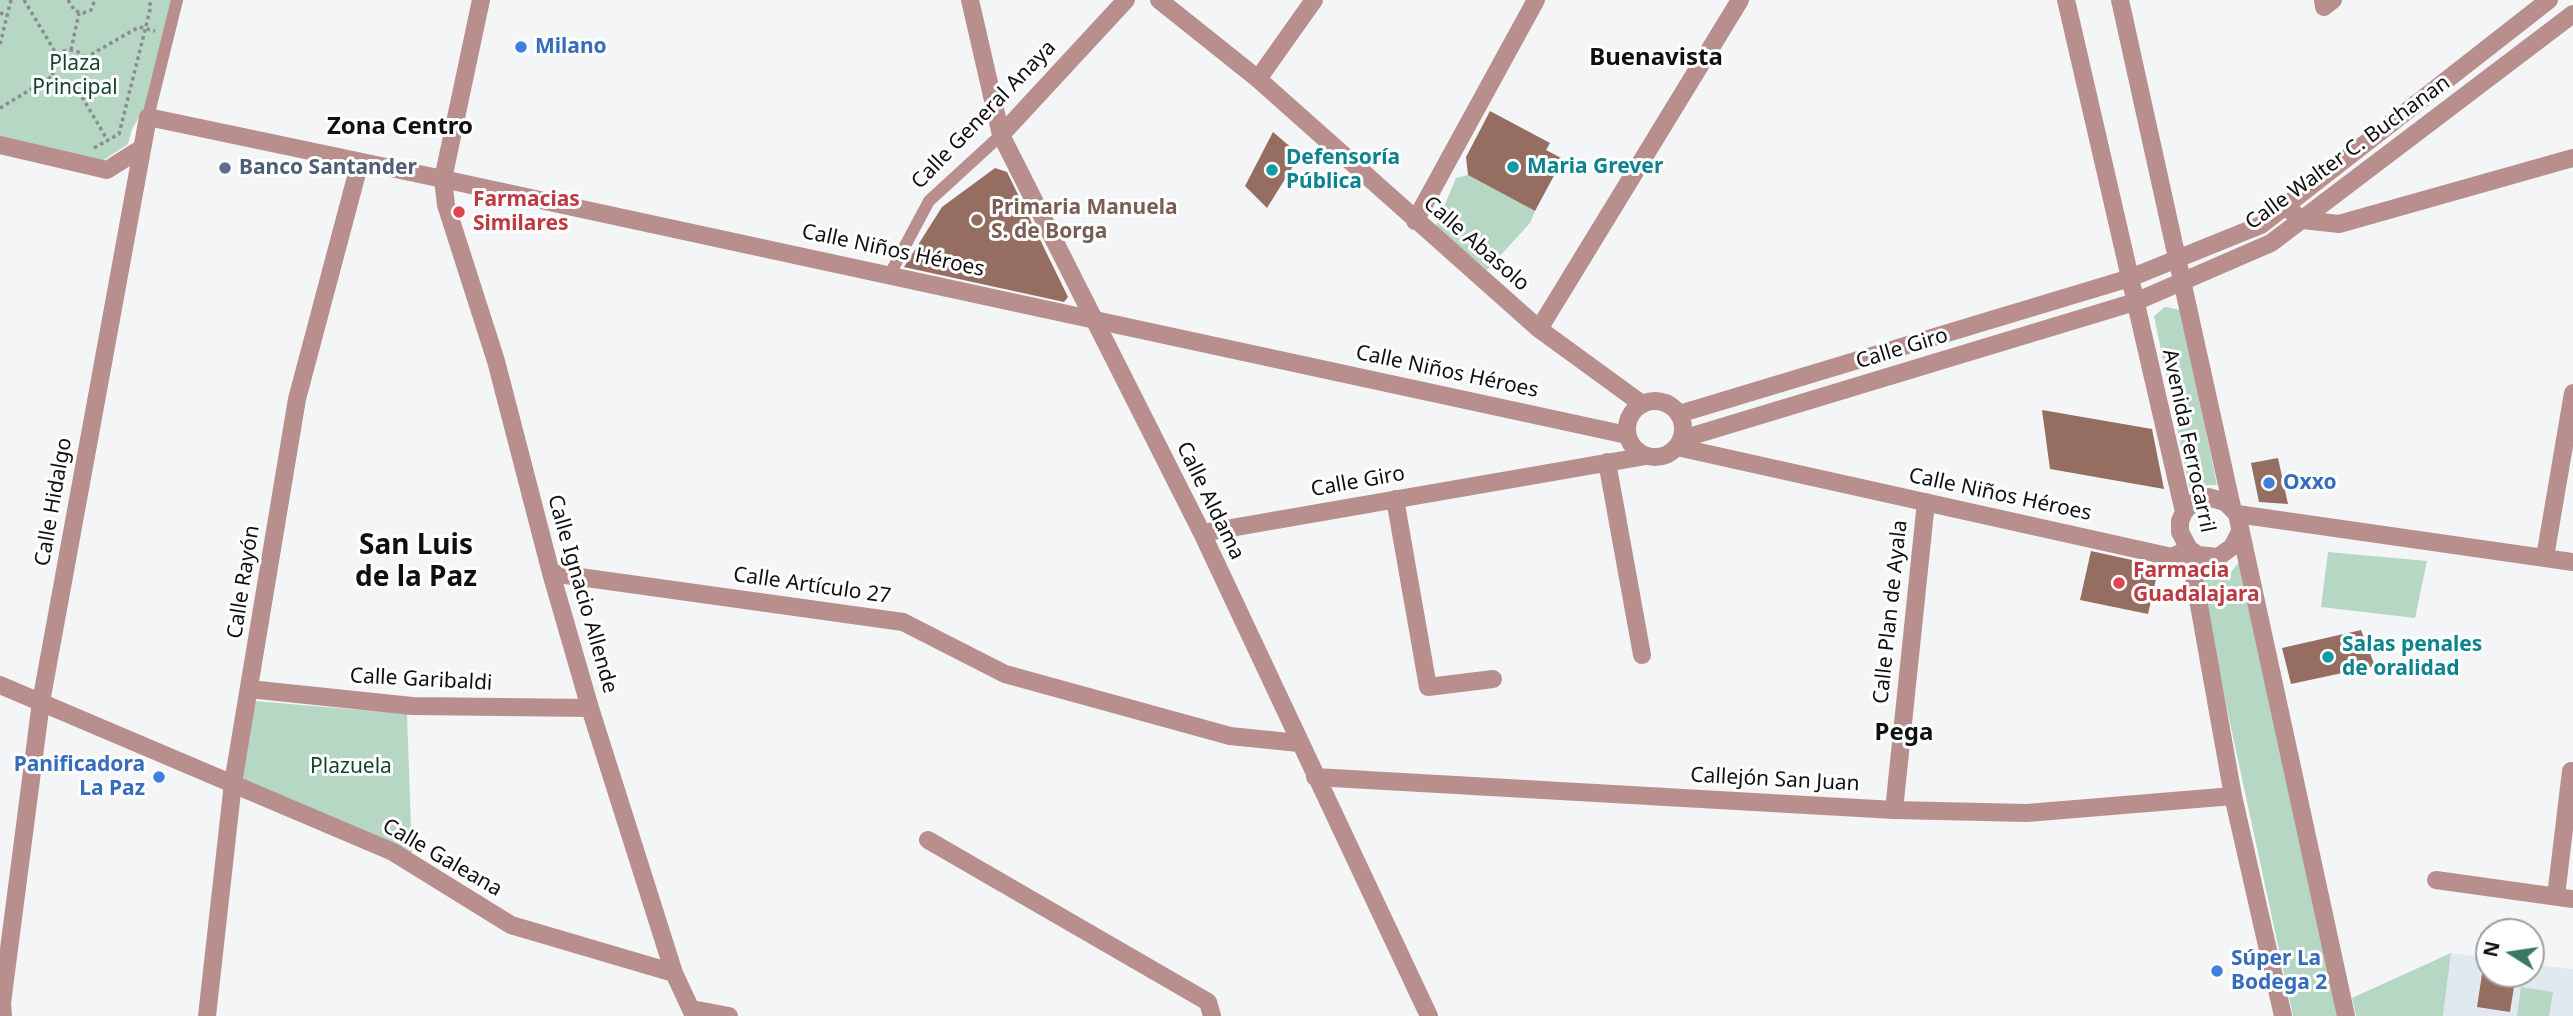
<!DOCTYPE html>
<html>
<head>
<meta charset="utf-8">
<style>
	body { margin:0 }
	#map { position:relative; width:2573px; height:1016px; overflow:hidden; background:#f3f5f7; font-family:"Noto Sans",sans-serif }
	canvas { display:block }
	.north { position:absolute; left:2475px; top:918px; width:70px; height:70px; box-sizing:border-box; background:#fff; border:2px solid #9f9fa0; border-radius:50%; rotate:282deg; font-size:19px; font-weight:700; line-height:28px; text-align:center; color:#101011 }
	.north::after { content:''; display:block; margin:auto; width:24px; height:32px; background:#3b7864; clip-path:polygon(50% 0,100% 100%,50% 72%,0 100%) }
</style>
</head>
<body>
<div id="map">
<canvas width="2573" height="1016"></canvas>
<div class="north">N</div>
</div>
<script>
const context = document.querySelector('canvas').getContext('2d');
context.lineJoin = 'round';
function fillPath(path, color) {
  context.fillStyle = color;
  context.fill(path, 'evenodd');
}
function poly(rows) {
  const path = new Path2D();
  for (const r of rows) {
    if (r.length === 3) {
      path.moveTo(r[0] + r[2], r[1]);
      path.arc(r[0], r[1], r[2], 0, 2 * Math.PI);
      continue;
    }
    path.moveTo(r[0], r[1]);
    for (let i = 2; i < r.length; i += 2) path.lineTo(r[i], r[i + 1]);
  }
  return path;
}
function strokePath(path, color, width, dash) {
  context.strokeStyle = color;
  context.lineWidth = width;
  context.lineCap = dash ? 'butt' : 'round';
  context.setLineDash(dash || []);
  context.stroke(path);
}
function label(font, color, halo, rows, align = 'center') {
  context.font = font + ' "Noto Sans",sans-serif';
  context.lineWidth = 6;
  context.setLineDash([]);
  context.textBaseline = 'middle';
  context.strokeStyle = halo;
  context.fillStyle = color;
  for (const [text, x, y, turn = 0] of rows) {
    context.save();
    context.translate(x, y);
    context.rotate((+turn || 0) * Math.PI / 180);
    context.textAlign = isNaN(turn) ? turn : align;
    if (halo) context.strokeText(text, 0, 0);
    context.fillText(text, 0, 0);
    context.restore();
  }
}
fillPath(poly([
	[2451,953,2489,958,2489,974,2531,974,2531,964,2573,969,2573,1016,2443,1016]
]), '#e1e9f0');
fillPath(poly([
	[0,0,183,0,156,109,145,111,138,119,132,129,128,144,99,163,0,140],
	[1468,175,1535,211,1530,223,1487,270,1435,228,1456,178],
	[2165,307,2181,310,2217,485,2201,485,2190,491,2154,316],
	[2328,552,2427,561,2415,618,2321,607],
	[2240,561,2338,1016,2293,1016,2284,973,2197,570,2210,577,2221,577,2231,572],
	[255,701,407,714,412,856,238,780],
	[2451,953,2443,1016,2356,1016,2352,998],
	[2521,987,2553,992,2549,1016,2517,1016]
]), '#b6d7c4');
fillPath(poly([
	[1490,111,1550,143,1546,150,1563,159,1535,211,1468,175,1466,157],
	[1273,132,1300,155,1267,208,1245,186],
	[995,168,1007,172,1068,297,1064,302,904,267,942,207],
	[2042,410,2152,429,2164,489,2050,469],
	[2278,458,2288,504,2259,502,2251,463],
	[2091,551,2159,566,2148,614,2080,600],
	[2361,630,2375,666,2291,684,2282,648],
	[2482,974,2516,974,2510,1012,2477,1007]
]), '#956e61');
strokePath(poly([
	[24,0,57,55],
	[68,0,75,11,83,13,91,10,95,0],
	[0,13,8,15],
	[0,44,11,0],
	[70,68,18],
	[71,50,79,13],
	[85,58,139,27,155,31],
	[75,85,108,141],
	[0,108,53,76],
	[94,148,119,134,151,6,148,0]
]), '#8b8c8d', 3.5, [3.5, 3.5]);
strokePath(poly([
	[148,117,177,0],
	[890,274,929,201,1001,135]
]), '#b98f8e', 12);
strokePath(poly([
	[481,0,443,179,446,205,496,361,551,573,590,708,674,973,694,1016],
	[970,0,1001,135,1202,533,1429,1016],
	[1159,0,1258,79,1539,329,1642,404],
	[2323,0,2324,7,2333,0],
	[1258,79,1314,0],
	[1001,135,1126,0],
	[0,145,107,170,142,148],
	[2284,206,2303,220,2339,224,2573,158],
	[1415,221,1536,0],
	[1539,329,1740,0],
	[1677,447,2172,557,2189,549],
	[1607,462,1642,655],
	[1395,499,1428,687,1493,679],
	[2237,514,2573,562],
	[1202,533,1646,456],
	[2545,557,2573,393],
	[551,573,903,622,1005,674,1230,736,1299,743],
	[0,685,393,852,511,925,674,973],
	[249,689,412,706,590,708],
	[1315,777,1894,810,2027,813,2233,796],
	[1894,810,1926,502],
	[928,840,1208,1002,1212,1016],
	[2436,880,2573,899],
	[2556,896,2571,771],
	[692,1009,729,1016],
	[3,1016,2,1003,41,702,148,117,443,179],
	[207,1016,233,783,297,399,360,162]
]), '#b98f8e', 18);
strokePath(poly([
	[2066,0,2184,512,2180,521,2180,532,2189,549,2233,796,2283,1016],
	[2120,0,2232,507],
	[443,179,1627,435],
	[1655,429,28],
	[1679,414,2130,278,2261,225,2549,0],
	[1682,439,2135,302,2271,243,2573,14],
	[2184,512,2191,504,2208,497,2225,502,2237,514,2346,1016],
	[2189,549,2198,555,2218,557,2232,547,2240,532]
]), '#b98f8e', 18);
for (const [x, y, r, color] of [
	[521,47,7,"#3f7fe0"],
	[1513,167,7,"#0f9aa8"],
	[225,168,7,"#5c6f8a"],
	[1272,170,7,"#0f9aa8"],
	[459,212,7,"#e0444e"],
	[977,220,7,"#8d6e63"],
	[2269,483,7,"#3f7fe0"],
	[2119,583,7,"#e0444e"],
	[2328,657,7,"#0f9aa8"],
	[159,777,7,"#3f7fe0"],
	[2217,971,7,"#3f7fe0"]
]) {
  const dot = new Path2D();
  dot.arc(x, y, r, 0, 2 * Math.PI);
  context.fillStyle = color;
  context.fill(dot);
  strokePath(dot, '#fff', 2.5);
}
label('bold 21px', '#366cbe', '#fff', [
	["Milano",535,47],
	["Oxxo",2283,483],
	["Panificadora",145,765,"right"],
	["La Paz",145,789,"right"],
	["Súper La",2231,959],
	["Bodega 2",2231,983]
], 'left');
label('21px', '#13452e', '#fff', [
	["Plaza",75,64],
	["Principal",75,88],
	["Plazuela",351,767]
]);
label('21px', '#101011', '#fff', [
	["Calle General Anaya",984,115,-46],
	["Calle Walter C. Buchanan",2348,153,-36],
	["Calle Abasolo",1476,244,41],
	["Calle Niños Héroes",893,251,12],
	["Calle Giro",1902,349,-17],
	["Calle Niños Héroes",1447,372,12],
	["Avenida Ferrocarril",2188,441,78],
	["Calle Giro",1358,482,-10],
	["Calle Niños Héroes",2000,495,12],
	["Calle Aldama",1210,501,64],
	["Calle Hidalgo",54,502,-80],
	["Calle Rayón",244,582,-81],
	["Calle Artículo 27",812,586,8],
	["Calle Ignacio Allende",582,594,74],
	["Calle Plan de Ayala",1891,612,-84],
	["Calle Garibaldi",421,680,3],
	["Callejón San Juan",1775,780,3],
	["Calle Galeana",442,858,30]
]);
label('bold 21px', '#0d838f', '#fff', [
	["Defensoría",1286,158],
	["Pública",1286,182],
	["Maria Grever",1527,167],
	["Salas penales",2342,645],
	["de oralidad",2342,669]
], 'left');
label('bold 21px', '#4e5e75', '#fff', [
	["Banco Santander",239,168]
], 'left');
label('bold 21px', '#be3a42', '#fff', [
	["Farmacias",473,200],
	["Similares",473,224],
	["Farmacia",2133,571],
	["Guadalajara",2133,595]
], 'left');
label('bold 21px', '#785e54', '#fff', [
	["Primaria Manuela",991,208],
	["S. de Borga",991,232]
], 'left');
label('bold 24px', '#101011', '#fff', [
	["Buenavista",1656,58],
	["Zona Centro",400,127],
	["Pega",1904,733]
]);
label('bold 28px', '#101011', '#fff', [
	["San Luis",416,546],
	["de la Paz",416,578]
]);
</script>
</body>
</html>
